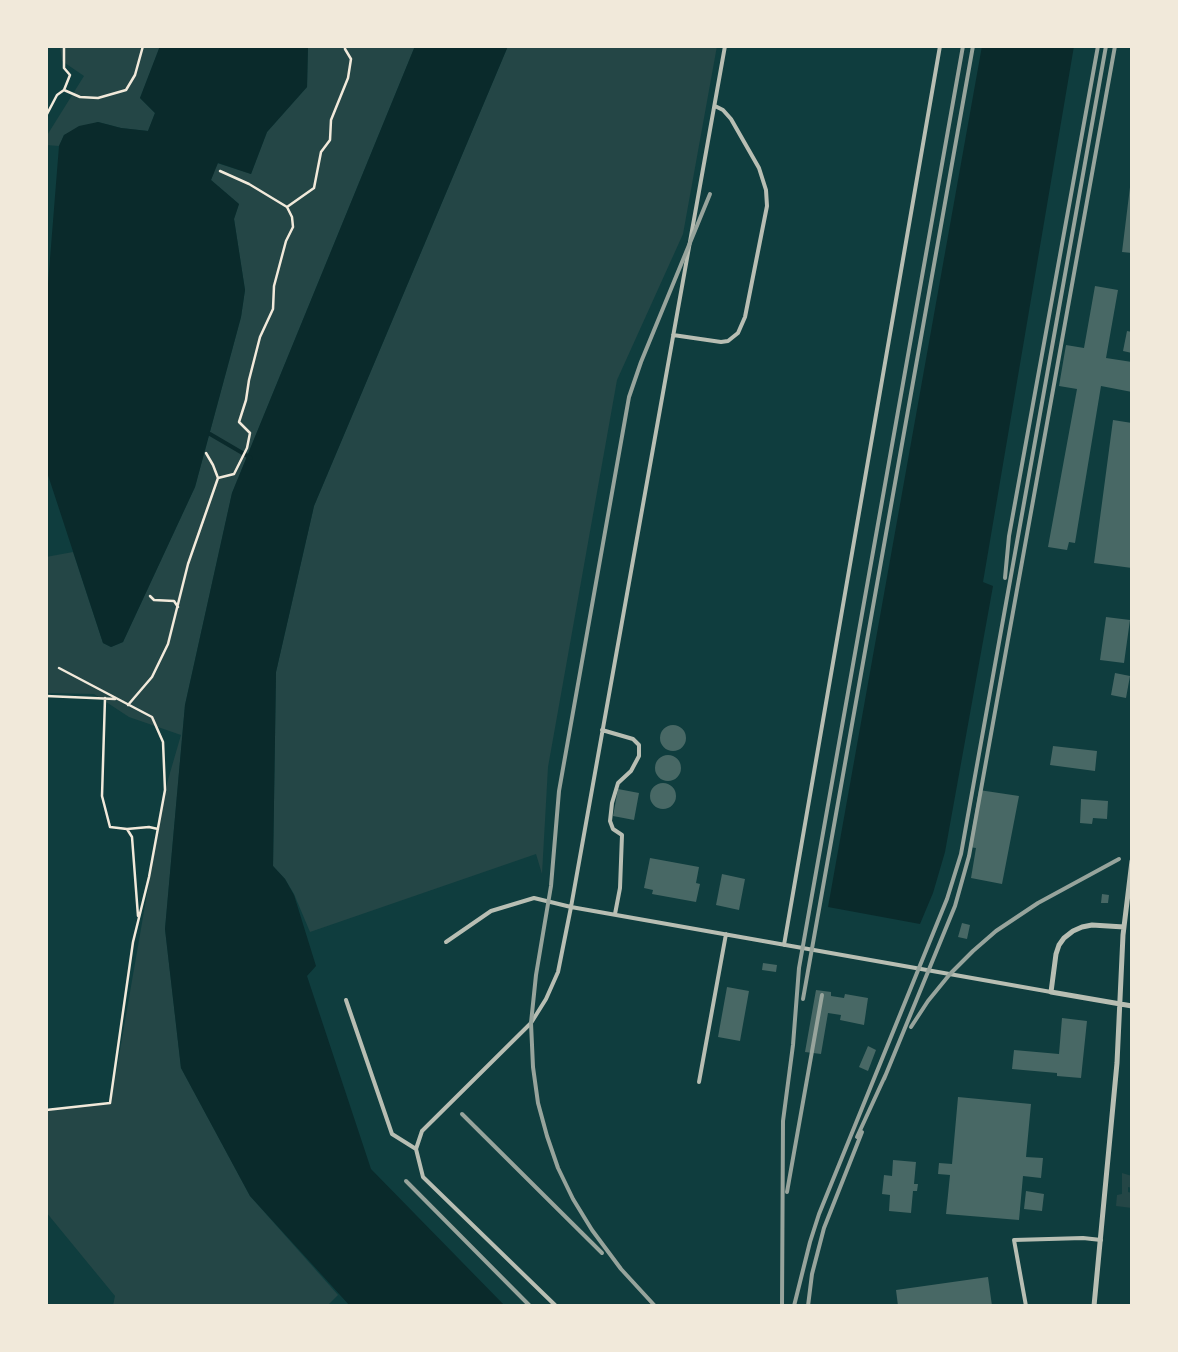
<!DOCTYPE html>
<html>
<head>
<meta charset="utf-8">
<style>
	body { margin:0 }
	#map { position:relative; width:1178px; height:1352px; overflow:hidden; background:#0f3d3e; font-family:"Fira Sans",sans-serif }
	canvas { display:block }
	.frame { position:absolute; inset:0; border:48px solid #f1e9da; pointer-events:none }
</style>
</head>
<body>
<div id="map">
<canvas width="1178" height="1352"></canvas>
<div class="frame"></div>
</div>
<script>
const context = document.querySelector('canvas').getContext('2d');
context.lineJoin = 'round';
function fillPath(path, color) {
  context.fillStyle = color;
  context.fill(path, 'evenodd');
}
function poly(rows) {
  const path = new Path2D();
  for (const r of rows) {
    if (r.length === 3) {
      path.moveTo(r[0] + r[2], r[1]);
      path.arc(r[0], r[1], r[2], 0, 2 * Math.PI);
      continue;
    }
    path.moveTo(r[0], r[1]);
    for (let i = 2; i < r.length; i += 2) path.lineTo(r[i], r[i + 1]);
  }
  return path;
}
function strokePath(path, color, width, dash) {
  context.strokeStyle = color;
  context.lineWidth = width;
  context.lineCap = dash ? 'butt' : 'round';
  context.setLineDash(dash || []);
  context.stroke(path);
}
fillPath(poly([
	[60,46,160,46,140,98,155,113,148,131,121,128,98,122,64,135,59,146,46,145,46,137,84,76,62,61],
	[308,46,415,46,232,493,185,705,165,929,181,1068,250,1196,338,1295,327,1306,113,1306,115,1296,46,1212,46,1110,111,1102,165,790,181,735,129,717,94,694,46,693,46,557,73,552,103,643,111,647,123,642,195,487,241,317,245,290,234,219,239,204,211,180,217,163,251,174,267,132,307,87],
	[508,46,717,46,683,234,617,380,548,767,542,874,536,854,310,932,294,894,285,879,273,866,276,672,314,506],
	[1122,1173,1132,1176,1132,1188,1128,1187,1128,1192,1132,1193,1132,1208,1116,1206,1117,1195,1122,1194]
]), '#244646');
fillPath(poly([
	[160,46,308,46,307,87,267,132,251,174,218,163,211,180,239,204,234,219,245,290,241,317,195,487,123,642,111,647,103,643,46,469,46,309,59,146,64,135,79,126,98,122,121,128,148,131,155,113,140,98],
	[415,46,508,46,314,506,276,672,273,866,285,879,294,895,316,966,307,976,371,1169,505,1306,350,1306,250,1196,181,1068,165,929,185,705,232,493],
	[982,46,1074,46,983,582,993,586,945,852,933,893,920,924,828,907]
]), '#0a2a2b');
strokePath(poly([
	[210,434,251,458]
]), '#0a2a2b', 4);
fillPath(poly([
	[1131,179,1132,179,1132,253,1122,252],
	[1095,286,1118,290,1106,358,1132,362,1132,392,1101,386,1075,543,1069,542,1067,550,1048,547,1077,389,1059,386,1066,345,1084,348],
	[1127,331,1132,332,1132,353,1123,351],
	[1113,420,1132,423,1132,568,1094,563],
	[1106,617,1130,620,1124,663,1100,660],
	[1115,673,1130,676,1126,698,1111,695],
	[673,738,13],
	[1053,746,1097,751,1095,771,1050,765],
	[668,768,13],
	[663,796,13],
	[618,789,639,793,634,820,613,816],
	[979,790,1019,796,1002,884,971,878,976,848,969,847],
	[1081,799,1108,801,1107,819,1093,818,1092,824,1080,823],
	[650,858,699,867,696,883,700,884,696,902,652,894,653,890,644,888],
	[722,874,745,879,739,910,716,905],
	[1102,894,1109,895,1108,903,1101,903],
	[962,923,970,925,967,939,958,937],
	[763,963,777,965,776,972,762,970],
	[727,987,749,991,740,1041,718,1037],
	[816,990,831,992,831,996,844,998,845,994,868,998,864,1025,840,1020,841,1015,828,1013,821,1054,805,1052],
	[1062,1018,1087,1021,1081,1078,1057,1076,1057,1073,1012,1069,1014,1050,1059,1054],
	[868,1046,876,1050,868,1071,859,1067],
	[958,1097,1031,1104,1026,1157,1043,1158,1041,1178,1023,1176,1019,1220,946,1214,950,1175,938,1174,939,1163,952,1164],
	[893,1160,916,1162,914,1184,918,1184,917,1191,913,1191,911,1213,889,1211,890,1195,882,1194,884,1175,892,1176],
	[1026,1191,1044,1194,1042,1211,1024,1209],
	[988,1277,992,1306,898,1306,896,1290]
]), '#486865');
strokePath(poly([
	[64,90,80,97,98,98,126,90,135,75,143,46],
	[46,116,57,95,64,90,70,75,64,68,64,46],
	[287,207,314,188,321,152,330,140,331,120,348,78,351,59,345,49,345,46],
	[218,478,234,474,247,448,250,433,239,422,246,400,249,380,260,337,273,309,274,286,286,241,293,227,292,217,287,207,249,184,220,171],
	[150,596,154,600,174,601,178,607],
	[46,696,115,699],
	[105,698,102,796,110,827,127,829,132,837,138,916],
	[128,705,152,677,168,644,188,564,218,478,213,465,206,453],
	[127,829,149,827,158,829],
	[46,1110,110,1103,133,942,149,877,165,790,163,742,152,717,59,668]
]), '#f1e9da', 2.5);
strokePath(poly([
	[725,46,571,907,1051,992],
	[673,335,721,342,728,341,738,333,745,317,767,206,766,190,759,168,731,119,723,110,715,106],
	[602,730,633,739,639,745,639,756,631,771,618,783,612,803,610,821,613,829,622,835,620,888,615,914],
	[446,942,491,911,534,898,571,907,558,972,546,999,531,1023,422,1131,416,1149,423,1177,556,1306],
	[784,945,940,46],
	[346,1000,392,1134,416,1149],
	[699,1082,726,934],
	[1026,1306,1014,1240,1083,1238,1101,1240]
]), '#b8beb3', 4);
strokePath(poly([
	[1124,927,1092,925,1082,927,1073,931,1064,938,1059,945,1056,954,1051,992,1132,1006],
	[1094,1306,1117,1063,1123,935,1132,861]
]), '#b8beb3', 5);
strokePath(poly([
	[1005,578,1009,536,1098,46],
	[803,999,973,46],
	[911,1027,928,1001,950,974,973,951,996,931,1038,903,1119,859],
	[884,1079,955,906,969,856,1115,46],
	[462,1114,602,1253],
	[857,1137,886,1074],
	[406,1181,530,1306],
	[787,1192,822,995],
	[655,1306,621,1269,592,1230,573,1199,558,1168,547,1136,538,1103,533,1067,531,1023,536,975,551,886,559,791,629,397,641,362,710,194],
	[782,1306,783,1121,793,1045,799,968,963,46],
	[794,1306,810,1242,819,1214,947,899,961,854,1106,46],
	[808,1306,812,1274,824,1228,862,1132]
]), '#97a49c', 4);
</script>
</body>
</html>
